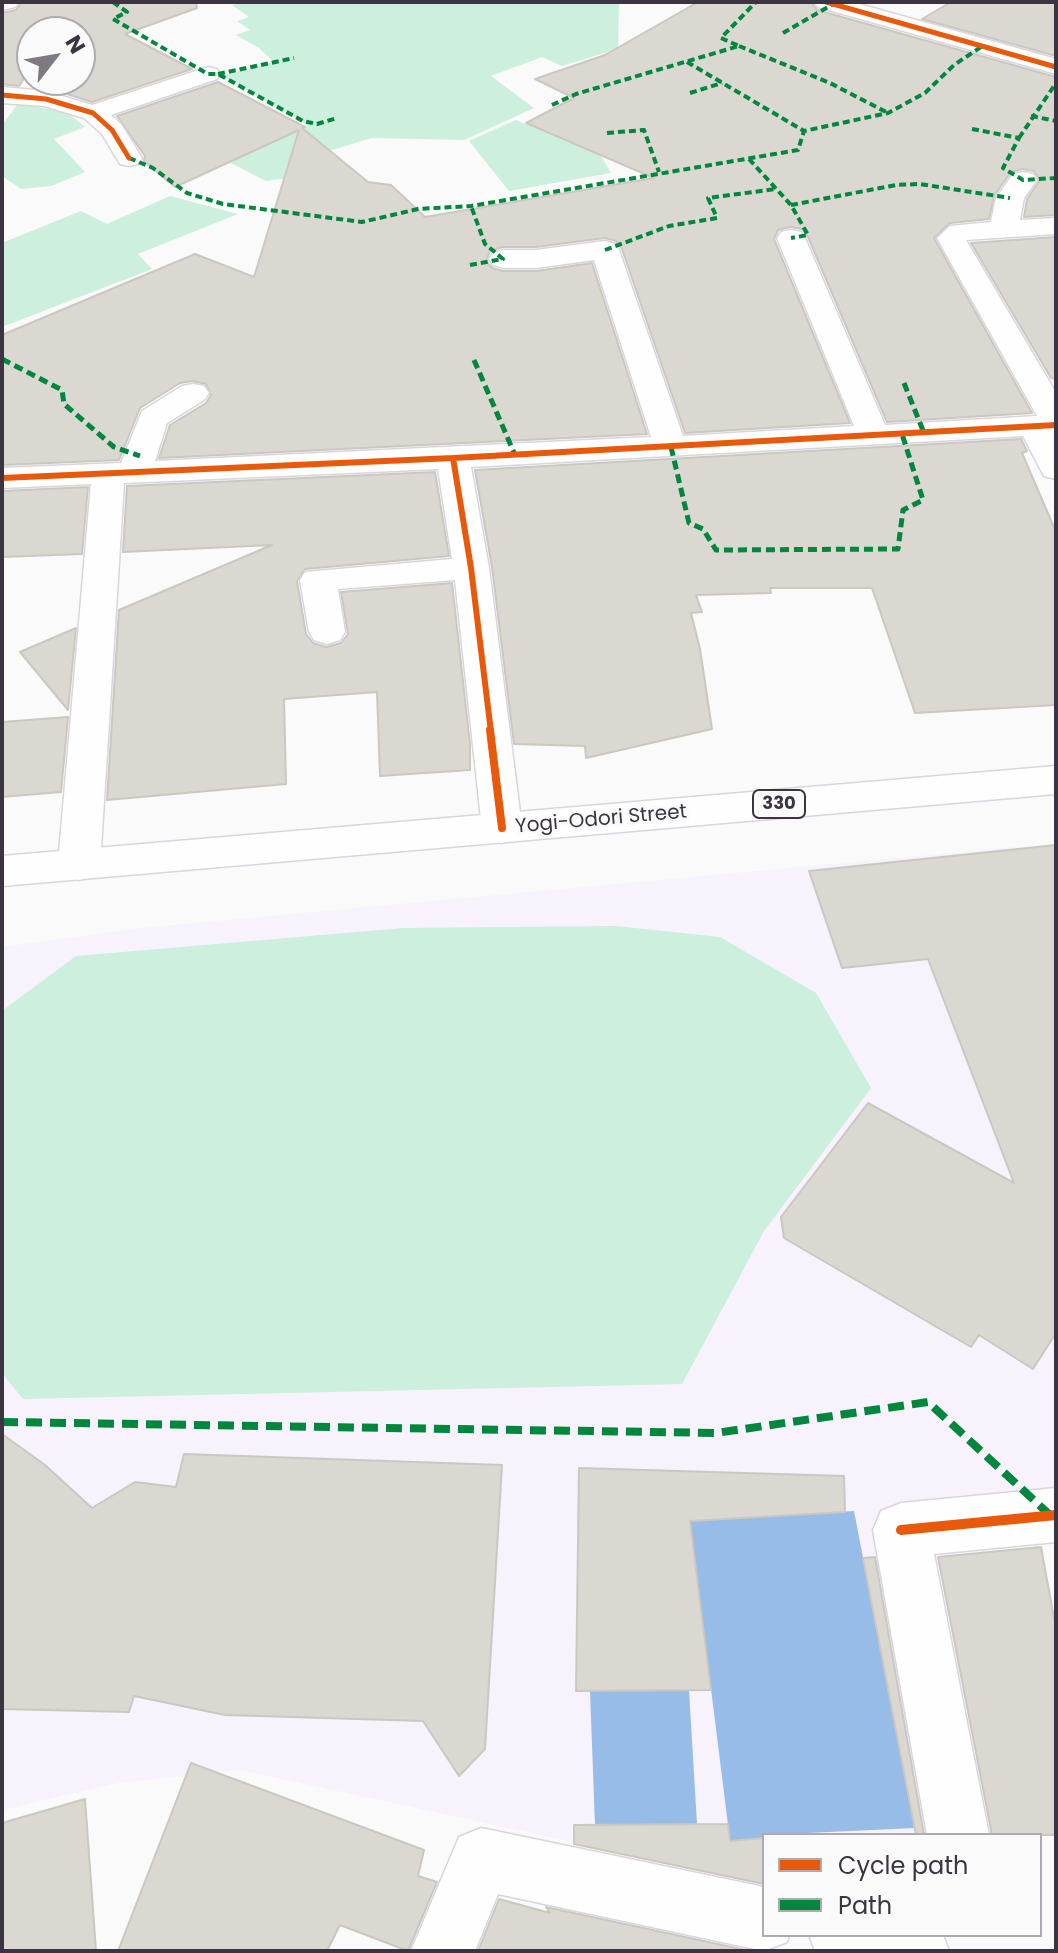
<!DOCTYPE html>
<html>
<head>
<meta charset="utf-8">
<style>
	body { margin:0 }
	#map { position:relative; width:1058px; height:1953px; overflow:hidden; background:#fafafa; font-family:Poppins,sans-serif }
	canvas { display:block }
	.frame { position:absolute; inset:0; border:4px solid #3c3441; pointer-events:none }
	.legend { position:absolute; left:762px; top:1833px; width:280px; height:104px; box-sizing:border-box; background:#fafafa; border:2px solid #aeabb0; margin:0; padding:10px 14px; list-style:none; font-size:24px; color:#3c3441 }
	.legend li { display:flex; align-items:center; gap:16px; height:40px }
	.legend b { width:40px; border:2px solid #aeabb0 }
	.north { position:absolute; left:16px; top:16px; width:80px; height:80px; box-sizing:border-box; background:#fafafa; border:2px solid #aeabb0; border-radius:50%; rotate:59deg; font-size:22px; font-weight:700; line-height:32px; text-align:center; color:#3c3441 }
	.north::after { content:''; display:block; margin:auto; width:28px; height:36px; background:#7e7982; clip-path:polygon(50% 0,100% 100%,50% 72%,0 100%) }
</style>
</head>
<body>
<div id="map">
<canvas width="1058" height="1953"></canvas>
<div class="frame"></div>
<ul class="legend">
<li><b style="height:10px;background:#e8590c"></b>Cycle path</li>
<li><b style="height:10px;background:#00873e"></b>Path</li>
</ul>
<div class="north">N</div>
</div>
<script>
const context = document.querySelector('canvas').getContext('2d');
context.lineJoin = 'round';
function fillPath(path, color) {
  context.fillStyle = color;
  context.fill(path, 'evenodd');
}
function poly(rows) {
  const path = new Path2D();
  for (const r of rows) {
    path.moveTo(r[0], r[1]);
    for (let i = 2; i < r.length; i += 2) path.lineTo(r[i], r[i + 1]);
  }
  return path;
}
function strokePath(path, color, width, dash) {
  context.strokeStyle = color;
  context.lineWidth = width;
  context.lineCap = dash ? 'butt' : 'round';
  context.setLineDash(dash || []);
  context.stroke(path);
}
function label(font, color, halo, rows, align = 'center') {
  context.font = font + ' Poppins,sans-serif';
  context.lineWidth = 6;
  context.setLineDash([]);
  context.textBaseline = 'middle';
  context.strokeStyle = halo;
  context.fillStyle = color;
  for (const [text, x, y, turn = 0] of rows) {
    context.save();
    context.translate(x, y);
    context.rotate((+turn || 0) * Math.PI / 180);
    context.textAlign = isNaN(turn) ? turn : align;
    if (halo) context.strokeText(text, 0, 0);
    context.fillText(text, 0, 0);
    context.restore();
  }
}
fillPath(poly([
	[1016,847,1056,932,1056,1491,879,1513,934,1835,764,1835,764,1883,240,1770,118,1783,2,1810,2,947,140,928]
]), '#f7f2fb');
fillPath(poly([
	[244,2,619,2,618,49,562,66,542,57,491,76,534,108,464,140,371,138,323,153,332,172,266,181,209,152,309,126,223,76,274,62,259,48,236,35,250,30,237,21,249,17,232,5],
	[18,104,67,112,85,127,54,139,85,172,51,186,21,189,2,176,2,125],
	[516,120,601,156,611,173,509,191,469,141],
	[170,196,238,214,138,254,152,269,2,327,2,243,81,211,107,224],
	[616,926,720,937,816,993,871,1088,764,1231,682,1384,23,1399,2,1373,2,1011,76,956,404,928]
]), '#ccefde');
fillPath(poly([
	[854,1511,915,1828,764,1835,764,1838,730,1841,690,1521],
	[689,1690,697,1824,595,1825,590,1691]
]), '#97bce8');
const building = poly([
	[22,2,196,2,197,8,125,34,192,69,92,102,64,93,48,80,80,80,80,32,32,32,32,67,19,86,2,84,2,13,16,10,22,2],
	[698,2,811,2,817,10,1056,77,1056,215,1024,217,1027,199,1040,180,1034,171,1022,169,1011,172,994,196,989,219,950,223,934,238,1032,413,887,422,808,237,802,229,790,227,778,230,774,239,850,423,685,433,622,249,616,241,605,238,536,247,502,247,490,251,486,261,492,268,503,271,536,271,592,263,647,434,159,458,170,425,206,403,211,395,206,384,192,381,180,383,140,408,119,460,2,465,2,335,195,254,254,277,299,130,175,187,144,161,145,156,117,116,218,82,305,127,302,128,368,182,391,185,425,217,654,178,526,123,574,98,535,79,605,55,698,2],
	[951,2,1056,2,1056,56,922,19,951,2],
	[1056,237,1056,379,1051,378,971,243,1056,237],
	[1021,439,1027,451,1022,453,1056,532,1056,705,915,713,872,588,770,588,771,593,696,595,702,612,691,613,700,649,712,729,586,758,585,746,514,744,492,567,475,470,1021,439],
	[435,472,449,556,305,569,297,581,306,634,313,643,326,647,341,643,348,634,341,592,452,583,470,744,470,770,380,776,377,692,284,699,286,784,107,800,119,610,272,545,123,552,127,486,435,472],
	[88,487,82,554,2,557,2,491,88,487],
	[76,628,68,710,20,652,76,628],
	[68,717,61,792,2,797,2,722,68,717],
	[1056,845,1056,1333,1033,1369,979,1335,971,1347,784,1238,781,1217,868,1103,1014,1183,928,959,842,968,809,871,1056,845],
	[2,1434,45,1465,92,1508,135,1482,176,1487,184,1454,502,1465,485,1749,459,1776,423,1721,225,1715,134,1696,129,1712,2,1709,2,1434],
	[579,1468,844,1476,845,1512,690,1521,711,1690,576,1691,579,1468],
	[1041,1547,1056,1629,1056,1835,992,1835,938,1557,1041,1547],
	[875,1557,924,1835,916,1835,863,1558,875,1557],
	[191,1763,424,1850,418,1876,437,1882,408,1951,340,1925,327,1951,118,1951,191,1763],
	[85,1799,96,1951,2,1951,2,1823,85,1799],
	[728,1824,730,1841,764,1838,764,1884,574,1844,574,1825,728,1824],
	[499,1899,550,1913,546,1907,750,1951,478,1951,499,1899]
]);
fillPath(building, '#dbd7d1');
strokePath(building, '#cbc7c1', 2);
const minor = poly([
	[2,2,19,2,15,7,2,10,2,2],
	[814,2,852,2,1056,59,1056,74,818,7,814,2],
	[208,67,217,69,220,74,217,79,111,115,121,124,142,158,138,164,129,166,120,164,102,134,84,118,44,106,2,103,2,87,46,91,92,105,208,67],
	[1023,172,1033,174,1037,180,1024,198,1020,220,1056,218,1056,234,966,240,1056,393,1056,479,1044,476,1023,436,471,467,489,568,522,828,516,838,502,843,488,838,482,828,455,580,338,589,345,632,340,640,327,644,314,640,309,632,300,580,305,572,452,559,438,469,124,483,100,865,94,876,79,880,64,876,58,865,91,484,2,488,2,468,121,463,142,411,182,386,193,384,204,386,209,393,204,400,167,423,155,461,651,437,594,260,536,268,503,268,493,265,489,259,493,253,503,250,536,250,605,241,615,244,619,250,683,436,854,426,777,238,781,232,791,230,801,232,805,238,885,425,1037,416,937,238,950,226,991,222,996,198,1013,174,1023,172],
	[1056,1488,1056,1542,934,1554,989,1835,927,1835,873,1530,881,1511,901,1503,1056,1488],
	[481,1828,764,1887,764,1935,789,1935,787,1942,764,1951,498,1894,475,1951,411,1951,459,1837,481,1828],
	[809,1935,943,1935,949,1951,815,1951,809,1935]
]);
const highway = poly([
	[1056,766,1056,794,2,886,2,856,1056,766]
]);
strokePath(minor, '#d9d5dc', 3);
strokePath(highway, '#d9d5dc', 3);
fillPath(minor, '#fefefe');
fillPath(highway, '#fefefe');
strokePath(poly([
	[113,2,127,12,113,19,208,74,218,74,303,121,317,124,337,118],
	[783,33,833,4],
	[739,46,830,83,888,113],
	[687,62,804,131],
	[218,74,294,58],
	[690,93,722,83],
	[552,105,576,94,739,46,721,38,756,2],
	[1031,116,1056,121],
	[972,129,1019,138,1003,168,1023,180,1056,178],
	[607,133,644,130,659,172],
	[1019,138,1056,83],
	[129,158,153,168,187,193,223,204,362,222,418,209,471,206,798,150,804,131,888,113,925,93,954,65,981,47],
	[749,159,791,205,808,235,791,238],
	[791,205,896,185,920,184,1010,198],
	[605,250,669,226,717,218,708,198,776,189],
	[470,265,503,259,485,244,471,206]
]), '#00873e', 4, [7, 4]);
strokePath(poly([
	[2,359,62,390,64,404,114,447,140,456],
	[474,360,515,455],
	[904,383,924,433],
	[671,447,689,523,703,529,716,550,898,549,903,510,923,500,902,434]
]), '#00873e', 5, [9, 5]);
strokePath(poly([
	[2,1422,716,1433,928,1402,1051,1516]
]), '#00873e', 8, [16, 8]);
strokePath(poly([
	[826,2,1056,67],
	[2,95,46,99,93,113,112,130,129,158]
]), '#e8590c', 5);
strokePath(poly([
	[453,458,471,568,491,732],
	[2,478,453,458,1056,425]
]), '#e8590c', 6);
strokePath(poly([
	[490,730,502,828]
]), '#e8590c', 8);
strokePath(poly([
	[901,1530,1056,1515]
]), '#e8590c', 10);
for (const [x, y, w] of [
	[779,804,52]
]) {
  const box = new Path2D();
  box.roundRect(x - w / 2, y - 14, w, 28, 6);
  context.fillStyle = '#fafafa';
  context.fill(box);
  strokePath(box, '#3c3441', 2);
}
label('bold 18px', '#3c3441', null, [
	["330",779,804]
]);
label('20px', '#3c3441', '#fafafa', [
	["Yogi-Odori Street",601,820,-5]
]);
</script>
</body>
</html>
